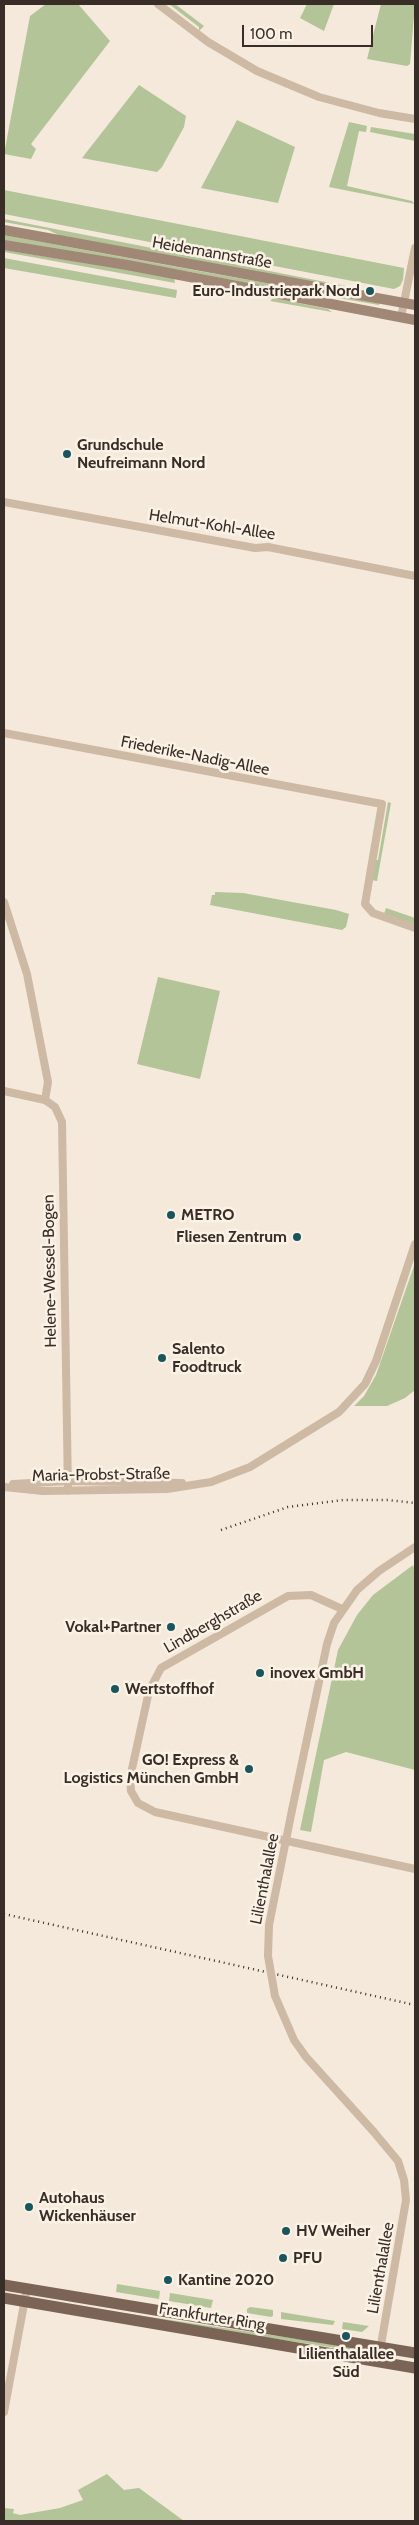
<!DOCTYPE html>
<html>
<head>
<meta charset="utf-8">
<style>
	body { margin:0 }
	#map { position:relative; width:419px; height:2525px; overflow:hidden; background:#f4e9da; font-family:Cabin,sans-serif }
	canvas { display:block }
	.frame { position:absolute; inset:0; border:5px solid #382d27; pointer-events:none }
	.scale { position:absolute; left:242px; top:25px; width:131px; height:22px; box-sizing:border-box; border:2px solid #382d27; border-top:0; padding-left:6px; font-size:15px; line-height:18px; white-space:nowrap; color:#382d27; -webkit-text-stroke:4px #fbf2e6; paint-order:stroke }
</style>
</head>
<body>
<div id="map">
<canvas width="419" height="2525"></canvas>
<div class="frame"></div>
<div class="scale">100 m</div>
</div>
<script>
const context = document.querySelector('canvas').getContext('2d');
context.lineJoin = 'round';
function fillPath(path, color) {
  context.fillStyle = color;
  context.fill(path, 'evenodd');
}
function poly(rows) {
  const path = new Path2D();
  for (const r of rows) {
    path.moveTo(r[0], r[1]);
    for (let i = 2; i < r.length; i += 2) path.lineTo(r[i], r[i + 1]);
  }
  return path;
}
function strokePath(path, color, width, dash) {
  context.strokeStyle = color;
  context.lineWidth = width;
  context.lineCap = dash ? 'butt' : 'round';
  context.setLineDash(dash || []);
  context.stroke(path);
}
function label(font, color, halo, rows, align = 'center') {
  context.font = font + ' Cabin,sans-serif';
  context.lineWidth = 5;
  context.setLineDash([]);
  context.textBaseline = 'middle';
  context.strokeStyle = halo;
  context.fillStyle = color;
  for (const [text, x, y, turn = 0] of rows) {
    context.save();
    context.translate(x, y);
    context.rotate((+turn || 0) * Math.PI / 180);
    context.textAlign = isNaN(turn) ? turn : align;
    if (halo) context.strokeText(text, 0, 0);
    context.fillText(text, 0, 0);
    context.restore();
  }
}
fillPath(poly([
	[46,4,78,4,110,41,31,144,36,149,31,159,4,154,30,16],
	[169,4,175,4,204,26,199,31,199,27],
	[307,4,334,4,324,31,300,18],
	[381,4,415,4,410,64,407,66,367,59],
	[139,85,186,116,184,127,162,167,157,172,82,158],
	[237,120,295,147,278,203,201,188],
	[349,122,367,126,366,132,359,131,347,186,412,201,415,204,329,187],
	[371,127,415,134,415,141,370,132],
	[4,190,404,268,403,280,400,286,394,289,4,214],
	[4,219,356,288,355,290,63,237,48,230,4,222],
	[4,235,193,270,380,303,379,305,315,294,306,295,191,272,4,241],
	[4,250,174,277,175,283,4,252],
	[4,258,177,290,176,298,4,268],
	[273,298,328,309,332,312,270,301],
	[388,802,391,803,377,881,371,880,375,860,378,860],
	[215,892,243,893,336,910,349,914,346,927,342,930,210,905,212,895,215,895],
	[386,908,415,918,415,924,384,914],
	[158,977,220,991,200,1079,137,1064],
	[415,1263,415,1390,405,1398,387,1406,354,1406,364,1396,376,1375],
	[413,1565,415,1572,415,1770,346,1752,324,1760,311,1832,300,1830,338,1650,357,1615,373,1595],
	[117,2284,160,2291,159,2299,116,2292],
	[170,2293,213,2300,211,2308,169,2301],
	[250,2307,273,2310,273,2316,271,2317,247,2313,247,2309],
	[90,2308,358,2348,357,2351,263,2337],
	[281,2312,335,2321,333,2325,281,2319],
	[343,2322,369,2326,362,2332,342,2329],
	[107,2474,124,2490,139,2488,184,2521,4,2521,4,2508,14,2509,13,2513,20,2515,60,2508,83,2500,78,2490]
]), '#b3c498');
strokePath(poly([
	[158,4,208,42,257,71,319,97,379,113,415,119],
	[401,317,415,248],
	[4,502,255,548,268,547,415,576],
	[4,733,382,804,365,904,373,913,415,928],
	[4,902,27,974,48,1082,45,1100],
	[4,1091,45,1100,55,1107,62,1122,68,1491],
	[13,1484,68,1481,182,1483],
	[4,1487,43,1491,167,1489,211,1482,250,1467,339,1412,365,1384,376,1361,415,1244],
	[342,1609,311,1595,288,1596,161,1668,149,1691,130,1778,131,1791,138,1803,155,1812,415,1869],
	[292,1810,327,1644,334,1623,357,1590,379,1571,415,1547],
	[373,2131,398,2161,404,2180,406,2200,378,2362],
	[4,2412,27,2288]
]), '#cdb9a4', 8);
strokePath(poly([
	[4,230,415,305],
	[4,245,127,265,415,320]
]), '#a18776', 10);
strokePath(poly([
	[4,2285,415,2353],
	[4,2298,415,2368]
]), '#7b6456', 11);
strokePath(poly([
	[221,1530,288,1507,343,1500,388,1500,415,1503],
	[4,1914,415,2005]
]), '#382d27', 2.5, [1, 4]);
strokePath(poly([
	[292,1810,269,1925,268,1956,275,1996,294,2040,306,2057,373,2131]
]), '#cdb9a4', 8);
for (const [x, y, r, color] of [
	[370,291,5,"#18555d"],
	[67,454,5,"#18555d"],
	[171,1215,5,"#18555d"],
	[297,1237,5,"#18555d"],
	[162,1358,5,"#18555d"],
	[171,1627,5,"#18555d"],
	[260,1673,5,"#18555d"],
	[115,1689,5,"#18555d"],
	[249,1769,5,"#18555d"],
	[29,2207,5,"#18555d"],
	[286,2231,5,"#18555d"],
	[283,2258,5,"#18555d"],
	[168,2280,5,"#18555d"],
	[346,2336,5,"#18555d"]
]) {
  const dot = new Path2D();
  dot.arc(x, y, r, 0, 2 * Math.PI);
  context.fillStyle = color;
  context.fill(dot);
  strokePath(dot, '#fbf2e6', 2);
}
label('16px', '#382d27', '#fbf2e6', [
	["Heidemannstraße",212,253,10],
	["Helmut-Kohl-Allee",212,525,9],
	["Friederike-Nadig-Allee",195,756,11],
	["Helene-Wessel-Bogen",50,1271,-91],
	["Maria-Probst-Straße",101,1475,-1],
	["Lindberghstraße",213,1622,-30],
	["Lilienthalallee",265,1879,-79],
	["Lilienthalallee",381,2268,-80],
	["Frankfurter Ring",212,2317,9]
]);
label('bold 16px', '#382d27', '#fbf2e6', [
	["Euro-Industriepark Nord",360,291,"right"],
	["Grundschule",77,445],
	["Neufreimann Nord",77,463],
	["METRO",181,1215],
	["Fliesen Zentrum",287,1237,"right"],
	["Salento",172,1349],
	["Foodtruck",172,1367],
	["Vokal+Partner",161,1627,"right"],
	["inovex GmbH",270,1673],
	["Wertstoffhof",125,1689],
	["GO! Express &",239,1760,"right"],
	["Logistics München GmbH",239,1778,"right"],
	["Autohaus",39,2198],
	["Wickenhäuser",39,2216],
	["HV Weiher",296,2231],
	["PFU",293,2258],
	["Kantine 2020",178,2280],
	["Lilienthalallee",346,2354,"center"],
	["Süd",346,2372,"center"]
], 'left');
</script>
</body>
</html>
